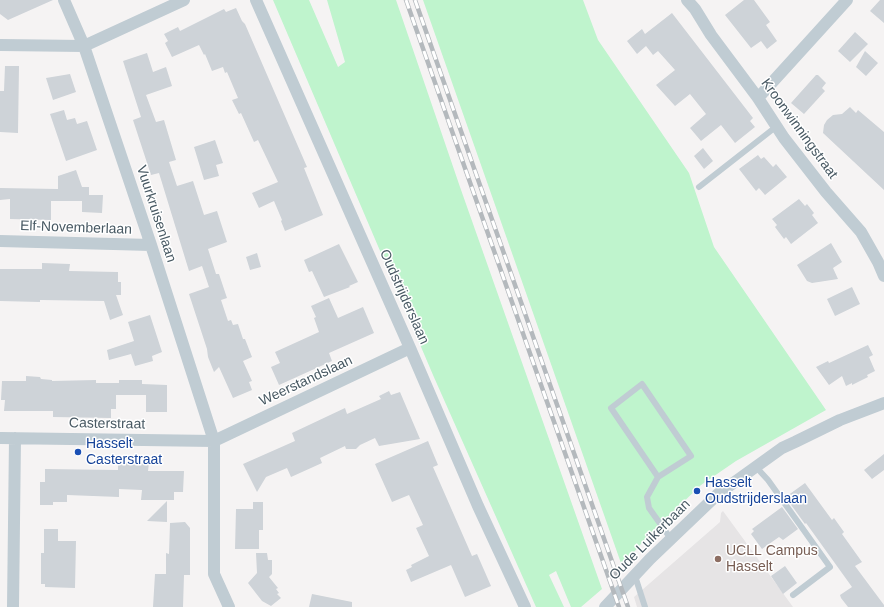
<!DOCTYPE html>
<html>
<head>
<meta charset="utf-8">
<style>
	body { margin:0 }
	canvas { display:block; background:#f5f3f3 }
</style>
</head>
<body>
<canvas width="884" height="607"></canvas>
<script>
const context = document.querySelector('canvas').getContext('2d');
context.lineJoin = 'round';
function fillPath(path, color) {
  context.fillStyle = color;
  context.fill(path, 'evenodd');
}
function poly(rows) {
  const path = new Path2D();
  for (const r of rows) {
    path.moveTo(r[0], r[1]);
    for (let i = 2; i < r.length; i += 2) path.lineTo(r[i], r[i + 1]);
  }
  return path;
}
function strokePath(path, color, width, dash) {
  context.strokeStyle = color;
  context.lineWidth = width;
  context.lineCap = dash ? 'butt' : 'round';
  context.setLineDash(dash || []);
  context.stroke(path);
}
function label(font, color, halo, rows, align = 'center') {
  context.font = font + ' Helvetica,sans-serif';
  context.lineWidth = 3;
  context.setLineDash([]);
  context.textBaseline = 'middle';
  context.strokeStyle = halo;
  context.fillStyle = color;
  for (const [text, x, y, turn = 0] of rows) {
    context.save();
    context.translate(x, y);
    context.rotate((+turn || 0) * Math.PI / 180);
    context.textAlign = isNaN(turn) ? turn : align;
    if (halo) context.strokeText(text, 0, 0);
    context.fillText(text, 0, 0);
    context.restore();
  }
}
fillPath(poly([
	[723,511,793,607,637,607,634,597,720,522,721,513]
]), '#e6e4e5');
fillPath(poly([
	[273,0,309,0,338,67,345,62,327,0,396,0,460,187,602,589,581,607,571,607,556,571,549,575,564,607,536,607,433,375],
	[423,0,583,0,598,40,689,173,714,247,826,410,736,461,701,485,646,538,622,566]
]), '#bff4cd');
fillPath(poly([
	[0,0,53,0,8,20,0,14],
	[744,0,754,0,770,22,766,25,777,41,767,49,761,41,751,48,725,15],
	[880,0,884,0,884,23,870,11],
	[236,8,242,21,245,24,307,167,304,168,323,215,285,231,281,221,282,220,274,201,259,208,252,193,278,182,258,140,254,142,241,113,239,114,232,100,238,98,227,72,225,73,223,67,212,71,205,54,204,55,199,45,172,57,165,43,168,41,164,34,178,27,180,31,224,9,226,12],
	[672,13,753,118,750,121,755,127,735,143,721,125,701,141,690,128,706,114,690,94,675,106,656,85,675,70,658,51,653,55,646,46,637,54,627,41,642,29,645,34],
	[855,32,868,44,850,62,838,51],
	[865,51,878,63,866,76,856,67],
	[147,53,153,72,166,67,172,86,146,95,156,122,164,120,176,160,169,162,177,186,193,181,204,215,217,211,227,242,208,249,216,274,219,274,227,298,221,300,228,321,231,320,233,325,238,324,243,339,245,339,252,357,243,361,252,381,249,382,252,390,233,398,219,367,214,372,208,357,207,349,189,294,209,287,202,266,189,271,159,173,151,175,133,120,141,117,123,61],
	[5,66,19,66,18,133,0,132,0,91,4,91],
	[70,74,76,92,53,100,46,78],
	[816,75,818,75,826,83,822,88,825,91,804,114,791,103],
	[850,107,856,113,858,110,884,132,884,190,823,133,824,125,827,120,833,115,842,114],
	[64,110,67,120,75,118,77,124,87,121,97,150,66,161,50,114],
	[215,140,223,163,216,165,219,176,204,180,194,147],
	[703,148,713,161,704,169,694,156],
	[758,155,761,159,764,157,773,167,776,164,787,177,765,195,759,188,756,191,739,169],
	[76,170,82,187,89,187,89,195,103,195,102,213,82,212,82,201,51,201,51,220,10,219,10,199,0,200,0,188,58,189,58,176],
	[799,199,805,206,807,204,814,213,812,215,818,223,791,244,786,237,784,239,775,227,777,225,772,219],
	[831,243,842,262,833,268,838,279,812,283,807,281,797,265],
	[339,244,358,282,349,286,350,287,324,297,312,271,309,272,304,260],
	[257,253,261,267,250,270,246,257],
	[42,263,70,264,69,271,118,272,118,282,121,282,121,295,116,295,123,315,110,320,104,301,40,300,40,302,0,301,0,269,42,269],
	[852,287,860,304,835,316,827,299],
	[329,298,338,318,363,307,374,333,329,353,332,361,279,385,271,367,280,363,275,352,319,332,314,318,316,317,311,306],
	[150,315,162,352,152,356,153,361,135,366,131,354,109,360,107,350,134,341,128,322],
	[868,345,873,355,869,357,875,371,867,375,868,377,852,385,852,383,846,386,842,376,829,385,816,367,828,361,829,363],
	[26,376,40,377,41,379,52,380,52,381,96,380,96,383,119,383,119,380,142,380,142,384,167,385,167,412,146,412,146,395,116,395,116,409,111,409,111,418,53,417,53,411,4,411,5,400,1,400,2,381,26,381],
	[389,391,391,395,400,392,420,439,379,446,375,438,360,445,356,449,346,449,345,446,320,458,322,463,291,477,287,468,266,477,257,492,243,464,295,441,292,433,345,408,347,414,381,399,379,396],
	[428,441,438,465,433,467,472,556,477,554,491,586,465,597,451,565,411,582,406,570,412,567,411,565,429,556,416,528,423,525,409,495,392,502,375,464],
	[884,454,884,470,872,479,864,470],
	[118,463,149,463,148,471,184,471,183,492,174,492,174,500,141,500,142,490,119,489,119,497,67,495,67,502,53,502,53,505,40,505,40,482,45,482,45,469,118,470],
	[805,483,832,520,834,518,844,532,842,534,862,562,855,566,884,605,884,607,848,607,841,598,840,595,852,587,806,523,805,524,789,502,790,501,787,496],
	[167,501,167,522,147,521],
	[253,502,263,502,263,530,259,530,259,549,235,549,236,509,253,509],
	[782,507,798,529,783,540,779,537,762,549,751,534,754,531,752,529],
	[185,522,190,528,190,575,184,575,183,607,153,607,155,574,166,574,166,553,169,554,170,523],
	[44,529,58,529,58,541,76,541,75,588,45,587,45,584,41,584,41,553,44,553],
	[256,553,267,553,268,560,272,560,272,574,269,577,278,588,276,589,279,593,277,594,281,598,271,606,262,601,248,583,257,573],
	[785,566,797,583,783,594,771,576],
	[312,594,352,602,352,607,309,607]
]), '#ced3d8');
strokePath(poly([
	[699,187,777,126],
	[756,467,768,480,830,567,793,595],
	[658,477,611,408,642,384,691,456,658,477,647,497,649,508,671,539],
	[635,576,645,607]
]), '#c0ccd3', 6);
strokePath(poly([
	[64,0,84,46,151,245,214,441,214,574,229,607],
	[256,0,410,348,478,506,525,607],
	[687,0,695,9,711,35,758,98,784,138,826,192,861,232,878,262,884,276],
	[0,45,84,46,184,0],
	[758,98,847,0],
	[0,241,151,245],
	[0,438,214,441,410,348],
	[13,607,15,438],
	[605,607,650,559,718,494,782,448,795,442,840,420,884,403]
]), '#c0ccd3', 12);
const rail = poly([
	[406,0,619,607],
	[415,0,628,607]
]);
strokePath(rail, '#b4b9bd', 4.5);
strokePath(rail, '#fff', 3, [9]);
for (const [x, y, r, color] of [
	[78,452,4,"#1a4fb4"],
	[697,491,4,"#1a4fb4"],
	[718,559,4,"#8d6e63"]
]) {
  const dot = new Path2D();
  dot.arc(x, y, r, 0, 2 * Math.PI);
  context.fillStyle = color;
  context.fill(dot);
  strokePath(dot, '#fff', 1.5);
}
label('14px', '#485963', '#fff', [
	["Kroonwinningstraat",799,129,54],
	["Vuurkruisenlaan",156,214,72],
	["Elf-Novemberlaan",76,228,2],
	["Oudstrijderslaan",404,297,66],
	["Weerstandslaan",306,381,-25],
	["Casterstraat",107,424,1],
	["Oude Luikerbaan",650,540,-45]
]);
label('14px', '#164399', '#fff', [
	["Hasselt",86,444],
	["Casterstraat",86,460],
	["Hasselt",705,483],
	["Oudstrijderslaan",705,499]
], 'left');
label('14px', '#785e54', '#fff', [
	["UCLL Campus",726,551],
	["Hasselt",726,567]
], 'left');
</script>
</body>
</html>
